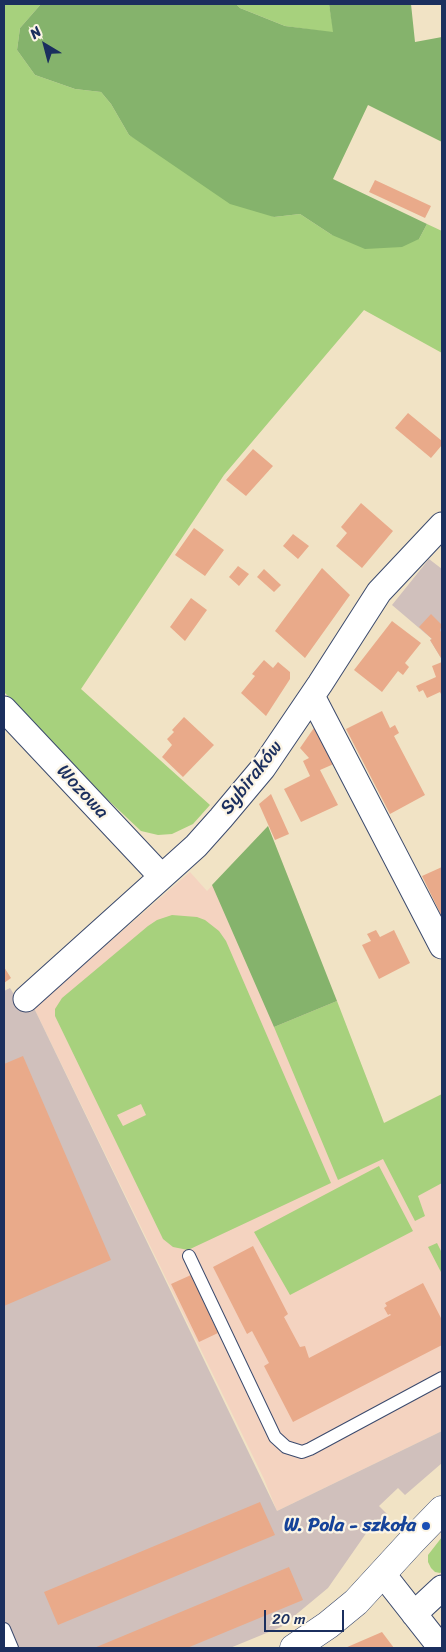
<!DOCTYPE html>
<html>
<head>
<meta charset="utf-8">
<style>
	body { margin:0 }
	#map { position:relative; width:446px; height:1652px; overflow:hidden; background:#f1e3c5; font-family:Sriracha,sans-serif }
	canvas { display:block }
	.frame { position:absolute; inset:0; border:5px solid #1b2f5e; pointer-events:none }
	.north { position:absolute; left:20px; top:20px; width:50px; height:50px; -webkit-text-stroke:4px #fcf5e5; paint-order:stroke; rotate:323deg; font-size:14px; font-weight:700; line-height:20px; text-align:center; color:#1b2f5e }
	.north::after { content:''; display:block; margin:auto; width:18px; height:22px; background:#1b2f5e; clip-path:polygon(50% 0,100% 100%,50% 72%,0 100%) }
	.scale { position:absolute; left:264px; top:1610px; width:80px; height:22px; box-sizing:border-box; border:2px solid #1b2f5e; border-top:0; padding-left:6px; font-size:15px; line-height:18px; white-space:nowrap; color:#1b2f5e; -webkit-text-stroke:4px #fcf5e5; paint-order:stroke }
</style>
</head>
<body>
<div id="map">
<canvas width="446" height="1652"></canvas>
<div class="frame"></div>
<div class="north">N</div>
<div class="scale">20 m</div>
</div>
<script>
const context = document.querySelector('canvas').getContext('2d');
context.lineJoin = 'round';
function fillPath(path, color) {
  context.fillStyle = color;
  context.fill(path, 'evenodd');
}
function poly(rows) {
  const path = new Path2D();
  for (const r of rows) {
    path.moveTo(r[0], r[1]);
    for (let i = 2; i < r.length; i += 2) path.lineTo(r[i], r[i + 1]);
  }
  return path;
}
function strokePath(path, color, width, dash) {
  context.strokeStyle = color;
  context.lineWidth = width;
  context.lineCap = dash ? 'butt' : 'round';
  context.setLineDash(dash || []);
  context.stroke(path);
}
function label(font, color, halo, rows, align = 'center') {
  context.font = font + ' Sriracha,sans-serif';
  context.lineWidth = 4.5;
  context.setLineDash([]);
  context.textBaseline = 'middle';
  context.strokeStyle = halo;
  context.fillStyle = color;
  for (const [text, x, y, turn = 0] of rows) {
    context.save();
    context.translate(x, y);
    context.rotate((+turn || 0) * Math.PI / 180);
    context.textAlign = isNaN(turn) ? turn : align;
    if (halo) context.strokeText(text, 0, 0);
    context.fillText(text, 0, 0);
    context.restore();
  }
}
fillPath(poly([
	[268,826,384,1123,442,1094,442,1431,277,1511,264,1479,34,1008,190,872,207,891]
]), '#f4d3c0');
fillPath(poly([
	[429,559,442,569,442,658,441,658,430,640,432,639,392,605],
	[10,988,25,1012,34,1008,277,1511,442,1431,442,1463,405,1495,398,1488,379,1506,387,1514,367,1532,328,1588,281,1627,230,1648,4,1648,4,991]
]), '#d0c0bc');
fillPath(poly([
	[4,4,41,4,20,28,17,50,35,75,75,89,101,92,111,104,129,135,274,217,300,214,332,235,419,239,427,224,442,231,442,353,364,310,224,475,81,689,210,805,193,824,172,834,158,835,141,831,106,798,4,692],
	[236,4,329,4,334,33,285,26,240,8],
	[172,915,197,917,205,920,219,931,226,941,331,1183,188,1250,173,1247,163,1239,55,1016,55,1009,62,998,148,926,157,920],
	[141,1104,146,1115,123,1126,117,1115],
	[337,1001,384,1123,442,1094,442,1183,418,1196,425,1216,415,1221,383,1159,338,1180,274,1027],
	[379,1166,413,1231,290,1295,254,1232],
	[437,1243,442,1253,442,1274,428,1247],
	[442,1537,442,1572,440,1573,435,1572,431,1568,428,1562,428,1555]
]), '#a7d17d');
fillPath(poly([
	[41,4,236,4,240,8,285,26,333,32,329,4,411,4,415,42,442,37,442,142,368,105,333,179,427,224,419,239,402,247,365,249,332,235,300,214,274,217,230,204,129,135,111,104,101,92,75,89,35,75,17,50,20,28],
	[268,826,337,1001,274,1027,212,885]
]), '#85b36c');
fillPath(poly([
	[375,180,431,206,425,218,369,192],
	[408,413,442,441,442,445,431,458,395,428],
	[253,449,273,466,246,496,226,480],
	[361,503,393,531,362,568,336,546,347,533,341,527],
	[194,528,224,550,205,576,175,555],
	[293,534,309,546,298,559,283,546],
	[238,566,249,574,239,586,229,577],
	[322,568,350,595,305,658,275,631],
	[264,569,281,585,274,592,257,577],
	[191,598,207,610,185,641,170,627],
	[431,614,442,625,440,630,442,634,442,658,441,658,430,640,432,639,419,627],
	[392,621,421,643,405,663,409,667,403,675,398,671,382,692,354,670],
	[264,660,273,668,278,662,290,672,290,679,266,716,241,693,255,676,252,674],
	[442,662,442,696,440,692,427,698,423,690,419,692,416,686,436,677,432,666],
	[382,711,390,728,395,725,399,733,394,736,425,795,390,814,346,729],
	[184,717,214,745,183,777,162,757,172,745,167,739,174,732,172,730],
	[316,725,336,763,320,770,338,805,301,822,284,789,310,776,303,761,309,758,300,748],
	[271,794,289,834,275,840,259,804],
	[442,867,442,917,422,876],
	[376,930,380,937,394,930,410,963,379,979,362,945,371,941,367,934],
	[4,967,11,978,4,983],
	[23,1056,111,1260,4,1306,4,1064],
	[253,1246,288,1314,284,1317,300,1347,305,1346,309,1358,391,1315,390,1314,388,1315,384,1308,387,1306,385,1303,423,1283,442,1320,442,1345,293,1422,264,1366,269,1363,252,1331,247,1334,213,1267],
	[191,1275,218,1333,199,1342,171,1284],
	[260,1502,275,1535,58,1625,44,1592],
	[289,1567,303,1600,187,1648,94,1648],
	[382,1632,394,1648,345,1648]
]), '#e9aa8a');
const lane = poly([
	[189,1256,275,1437,286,1447,302,1452,310,1449,442,1378],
	[4,1629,12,1648]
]);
const street = poly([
	[312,696,442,946],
	[4,709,161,876],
	[26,999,196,846,221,818,263,768,320,684,379,592,442,525],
	[382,1573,441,1648],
	[414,1614,442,1588]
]);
const secondary = poly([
	[294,1648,328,1625,356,1602,412,1541,442,1510]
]);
strokePath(lane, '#3b4a6d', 14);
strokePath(street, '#3b4a6d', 27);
strokePath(secondary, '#3b4a6d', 29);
strokePath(lane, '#fff', 12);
strokePath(street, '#fff', 25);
strokePath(secondary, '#fff', 28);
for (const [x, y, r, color] of [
	[426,1526,5,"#1a4fb4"]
]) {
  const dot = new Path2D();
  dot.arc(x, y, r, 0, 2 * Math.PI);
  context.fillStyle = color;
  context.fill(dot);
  strokePath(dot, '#fcf5e5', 2);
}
label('19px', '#1b2f5e', '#fcf5e5', [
	["Sybiraków",252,778,-52],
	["Wozowa",82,792,47]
]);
label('bold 19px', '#164399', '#fcf5e5', [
	["W. Pola - szkoła",416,1526]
], 'right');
</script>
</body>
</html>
